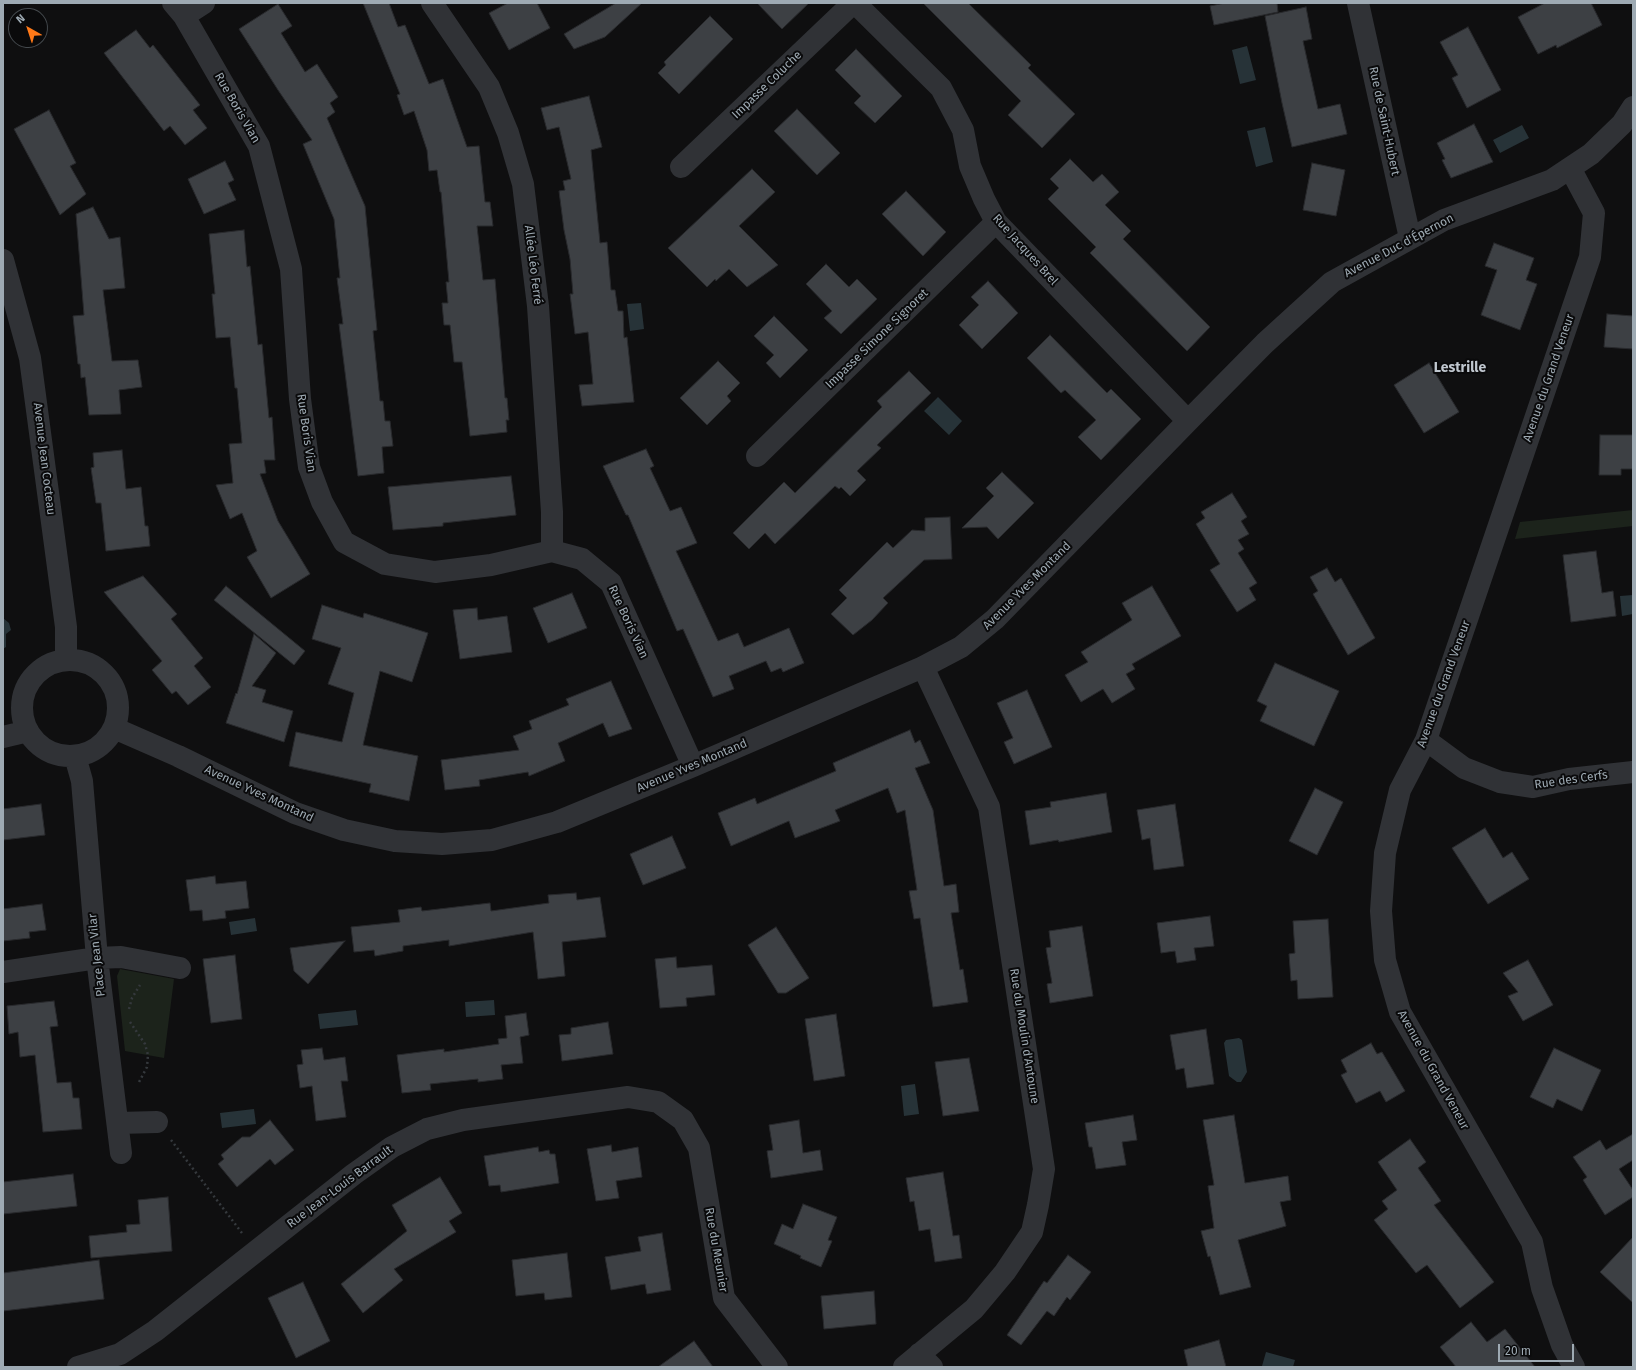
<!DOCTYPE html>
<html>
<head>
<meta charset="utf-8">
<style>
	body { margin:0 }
	#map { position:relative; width:1636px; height:1370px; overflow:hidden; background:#0f0f10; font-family:"Fira Sans",sans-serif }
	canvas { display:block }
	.frame { position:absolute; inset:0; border:4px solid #9eaab3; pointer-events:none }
	.north { position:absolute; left:8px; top:8px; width:40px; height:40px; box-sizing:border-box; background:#0a0a0b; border:1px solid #454a4e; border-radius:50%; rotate:321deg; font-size:11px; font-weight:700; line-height:16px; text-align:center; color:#9eaab3 }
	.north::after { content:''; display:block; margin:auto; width:14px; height:18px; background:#ff7918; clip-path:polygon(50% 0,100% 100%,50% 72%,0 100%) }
	.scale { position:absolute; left:1498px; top:1344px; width:76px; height:18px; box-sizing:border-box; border:2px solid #9eaab3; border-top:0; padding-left:5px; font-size:12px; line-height:14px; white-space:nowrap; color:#9eaab3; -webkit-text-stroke:3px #0a0a0b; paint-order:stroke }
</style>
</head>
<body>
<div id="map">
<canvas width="1636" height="1370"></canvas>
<div class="frame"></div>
<div class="north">N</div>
<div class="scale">20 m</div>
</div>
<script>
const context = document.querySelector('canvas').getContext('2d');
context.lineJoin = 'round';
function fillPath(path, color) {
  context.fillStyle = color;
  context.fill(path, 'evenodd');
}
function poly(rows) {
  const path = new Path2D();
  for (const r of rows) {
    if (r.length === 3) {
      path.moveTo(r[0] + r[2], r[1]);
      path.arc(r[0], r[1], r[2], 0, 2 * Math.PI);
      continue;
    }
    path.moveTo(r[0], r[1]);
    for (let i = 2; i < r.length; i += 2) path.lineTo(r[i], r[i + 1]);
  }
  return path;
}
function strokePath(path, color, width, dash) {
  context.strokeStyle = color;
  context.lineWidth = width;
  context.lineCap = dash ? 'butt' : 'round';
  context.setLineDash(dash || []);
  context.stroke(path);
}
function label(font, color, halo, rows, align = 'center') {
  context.font = font + ' "Fira Sans",sans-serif';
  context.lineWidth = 4;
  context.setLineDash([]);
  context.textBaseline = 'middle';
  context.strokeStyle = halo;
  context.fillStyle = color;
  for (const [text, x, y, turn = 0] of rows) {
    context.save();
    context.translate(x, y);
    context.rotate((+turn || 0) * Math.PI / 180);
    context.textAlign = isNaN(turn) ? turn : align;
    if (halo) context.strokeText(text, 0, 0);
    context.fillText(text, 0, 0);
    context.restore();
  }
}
fillPath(poly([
	[1633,510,1633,526,1515,539,1520,522],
	[120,969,174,979,164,1058,125,1051,117,976]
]), '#1c231b');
fillPath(poly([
	[1247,46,1256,80,1240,84,1232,50],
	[1522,125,1529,138,1500,153,1493,140],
	[1265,127,1273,162,1256,167,1247,131],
	[641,303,644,329,630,331,627,304],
	[938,397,962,421,949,435,924,411],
	[1633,595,1633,614,1622,616,1620,596],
	[3,618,9,623,11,630,6,634,6,647,3,649],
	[255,918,257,931,231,935,229,922],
	[494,1000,495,1015,466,1017,465,1002],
	[356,1010,358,1025,320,1029,318,1014],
	[1239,1038,1242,1040,1247,1072,1241,1082,1237,1082,1229,1076,1224,1043,1226,1040],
	[915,1084,919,1114,904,1116,901,1086],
	[254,1109,256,1124,222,1128,220,1113],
	[1266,1352,1295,1360,1293,1367,1262,1366]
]), '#273338');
const building = poly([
	[363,3,389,3,398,27,405,25,429,84,443,79,467,147,479,146,485,202,490,202,493,226,477,226,483,280,495,279,505,398,507,398,509,420,506,420,507,432,470,436,462,362,454,362,450,325,444,325,442,303,448,303,446,282,449,282,441,192,440,192,437,170,429,171,427,150,414,111,404,115,397,95,400,94,363,3],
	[508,3,537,3,550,28,509,50,489,13,508,3],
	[616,3,642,3,605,37,574,49,564,34,616,3],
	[757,3,809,3,782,29,757,3],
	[923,3,968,3,1031,65,1028,68,1075,114,1042,148,1008,115,1021,101,923,3],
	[1225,3,1277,3,1278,12,1214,25,1210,6,1225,3],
	[1545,3,1591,3,1602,25,1557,48,1556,45,1538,54,1518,17,1545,3],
	[278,4,292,26,281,33,305,72,317,64,338,97,330,103,335,112,327,118,365,206,377,330,373,331,380,401,383,401,385,421,390,421,393,446,382,447,384,473,358,476,339,324,343,324,337,278,340,278,334,219,303,144,312,140,278,90,239,29,278,4],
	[1306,7,1312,39,1303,41,1318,109,1340,104,1347,134,1292,147,1282,103,1265,16,1306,7],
	[710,16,733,39,679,94,658,73,666,65,664,62,710,16],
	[1468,27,1501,90,1467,108,1452,78,1458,75,1440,42,1468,27],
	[136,30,150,48,153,45,200,105,193,110,207,128,185,145,170,126,164,131,104,53,136,30],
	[856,49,902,96,875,123,854,103,861,96,835,70,856,49],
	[589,96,602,147,591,150,600,243,607,242,611,290,615,290,618,311,623,311,624,338,627,337,634,402,582,406,579,385,593,384,588,332,575,334,570,294,573,294,570,259,564,230,559,191,565,190,563,181,571,179,559,127,547,130,541,108,589,96],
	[797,109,840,153,817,175,774,131,797,109],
	[49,110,76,163,70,166,86,194,60,215,14,129,49,110],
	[1474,124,1493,162,1451,178,1442,160,1445,159,1437,143,1474,124],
	[1070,159,1093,182,1102,174,1119,192,1105,205,1131,231,1123,239,1210,327,1187,351,1090,253,1096,247,1048,199,1059,188,1050,179,1070,159],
	[225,161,234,180,228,183,236,200,204,214,188,179,225,161],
	[1312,163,1345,170,1336,216,1303,210,1312,163],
	[752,169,775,192,739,226,778,265,747,287,729,269,716,281,715,279,707,287,668,248,752,169],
	[906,191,946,232,923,256,882,214,906,191],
	[93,207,109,239,120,237,125,288,103,290,112,361,138,360,142,387,119,390,121,414,89,415,85,377,81,378,80,364,78,364,73,316,84,315,76,214,93,207],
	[244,230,247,267,250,266,258,345,262,344,269,418,272,417,275,460,264,460,266,473,260,474,278,521,310,574,271,598,247,557,257,551,242,513,230,519,216,485,233,483,229,444,242,443,237,388,235,388,230,337,216,338,212,294,215,294,209,234,244,230],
	[1494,243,1534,258,1526,280,1537,284,1520,330,1481,315,1497,270,1485,266,1494,243],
	[826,264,849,287,857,279,877,299,841,334,824,318,832,311,806,284,826,264],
	[988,281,1018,313,982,349,959,325,979,305,971,297,988,281],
	[1607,314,1633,316,1633,349,1604,347,1607,314],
	[774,316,808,350,780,378,766,363,774,355,754,336,774,316],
	[1050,335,1107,393,1111,389,1141,419,1101,460,1078,437,1096,420,1065,390,1061,393,1027,358,1050,335],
	[718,361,740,383,727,396,731,401,707,425,680,398,718,361],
	[1429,363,1459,412,1424,433,1394,385,1429,363],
	[909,371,931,393,877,445,881,448,857,471,866,480,850,496,841,487,839,489,835,486,775,544,765,533,749,549,733,533,784,482,795,493,882,407,877,401,909,371],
	[1600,435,1633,435,1633,469,1621,469,1621,475,1599,475,1600,435],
	[646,449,654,466,650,468,670,511,681,507,697,543,676,551,718,641,738,633,744,647,789,628,804,663,783,672,781,668,771,672,766,661,729,676,734,689,713,697,683,629,677,631,628,515,626,515,603,466,646,449],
	[122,450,126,489,141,487,145,526,148,526,150,546,106,551,101,503,96,503,91,468,94,467,93,453,122,450],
	[1002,472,1034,503,998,539,987,527,962,528,994,496,986,488,1002,472],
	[511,476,516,515,443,523,443,526,393,530,388,487,511,476],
	[1232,493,1247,517,1241,521,1249,534,1238,540,1244,549,1238,553,1257,583,1249,588,1256,600,1237,612,1210,570,1220,564,1196,524,1205,518,1201,512,1232,493],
	[950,517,952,559,924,560,883,598,888,603,872,620,853,635,831,614,847,598,839,590,887,542,893,548,912,530,925,531,925,518,950,517],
	[1596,551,1602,593,1613,591,1616,616,1571,622,1563,555,1596,551],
	[1327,568,1335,582,1341,578,1375,638,1348,655,1313,594,1318,591,1310,577,1327,568],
	[143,576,177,614,171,619,203,658,194,666,211,687,188,705,176,691,172,694,152,670,162,661,104,592,143,576],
	[226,586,305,651,294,665,214,600,226,586],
	[1152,586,1181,636,1132,664,1135,669,1126,674,1135,689,1112,703,1103,689,1081,702,1065,675,1088,662,1081,652,1132,620,1122,603,1152,586],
	[572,593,587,628,548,643,533,608,572,593],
	[322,605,363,618,364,613,428,633,412,682,380,671,363,745,418,756,409,801,369,792,371,784,289,766,296,732,342,742,354,693,328,684,341,648,312,639,322,605],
	[477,608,478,620,507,616,512,652,460,659,453,610,477,608],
	[254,634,276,653,252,686,266,690,262,702,293,711,284,742,226,723,236,693,237,694,254,634],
	[1275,663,1339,691,1314,746,1260,721,1267,706,1257,701,1275,663],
	[611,681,632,729,609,737,603,723,558,743,565,761,529,776,528,772,479,780,480,786,445,790,441,760,519,750,513,736,532,729,529,721,569,705,566,699,611,681],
	[1027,690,1052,747,1014,764,1004,742,1013,738,997,703,1027,690],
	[910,730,915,743,920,740,930,763,915,768,933,810,944,886,956,884,959,912,951,913,960,970,963,969,968,1002,933,1007,920,918,914,919,909,891,917,890,905,810,897,813,888,788,835,810,840,821,795,838,789,821,731,846,718,813,755,798,757,804,836,771,833,763,910,730],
	[1315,788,1343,802,1317,855,1289,841,1315,788],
	[1106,793,1112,832,1059,842,1058,840,1030,845,1025,811,1051,807,1050,802,1106,793],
	[41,804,45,835,3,840,3,809,41,804],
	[1175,804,1184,866,1154,870,1150,838,1142,840,1137,810,1175,804],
	[1485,828,1503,858,1512,852,1529,879,1488,904,1452,848,1485,828],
	[672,836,686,868,643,885,630,854,672,836],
	[215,876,216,884,246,881,249,908,225,911,226,918,203,921,202,910,190,911,186,880,215,876],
	[576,893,577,900,600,897,606,937,562,942,565,976,538,979,533,932,449,946,449,940,403,946,403,951,375,956,374,950,354,952,351,927,400,922,398,910,421,907,422,911,490,903,491,911,549,903,548,895,576,893],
	[42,904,46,930,29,932,30,938,3,941,3,909,42,904],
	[1210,916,1214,946,1194,948,1196,960,1177,963,1175,951,1161,953,1157,923,1210,916],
	[1328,919,1333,997,1298,999,1297,980,1291,981,1289,954,1295,953,1293,921,1328,919],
	[1082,926,1093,996,1050,1003,1047,984,1052,983,1046,948,1051,947,1049,931,1082,926],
	[776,927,809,978,786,993,778,993,748,945,776,927],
	[345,941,308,984,294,971,290,948,345,941],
	[235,955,242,1019,211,1023,203,959,235,955],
	[676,957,677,968,712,965,715,995,686,998,687,1006,660,1008,655,959,676,957],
	[1528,960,1553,1005,1523,1021,1508,996,1518,992,1503,973,1528,960],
	[54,1001,58,1026,50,1027,57,1083,71,1082,73,1098,79,1098,82,1129,43,1132,35,1055,20,1057,18,1032,9,1034,7,1006,54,1001],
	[526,1013,529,1035,520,1037,523,1063,501,1065,503,1079,478,1082,478,1079,430,1084,431,1090,402,1093,397,1055,444,1049,444,1052,499,1044,498,1039,507,1038,505,1016,526,1013],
	[836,1014,845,1076,814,1081,805,1019,836,1014],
	[608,1022,613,1054,562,1061,559,1035,571,1034,571,1028,608,1022],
	[1206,1029,1214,1084,1187,1088,1184,1068,1176,1070,1170,1035,1206,1029],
	[1371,1043,1377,1054,1382,1052,1405,1091,1386,1102,1380,1091,1356,1103,1341,1075,1347,1072,1341,1060,1371,1043],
	[322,1048,324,1060,345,1057,348,1081,341,1081,346,1117,316,1121,312,1086,300,1088,297,1065,303,1064,301,1050,322,1048],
	[1554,1048,1601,1070,1582,1111,1557,1099,1553,1108,1530,1097,1554,1048],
	[969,1058,979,1111,943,1116,935,1062,969,1058],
	[1133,1115,1137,1140,1122,1142,1126,1165,1096,1169,1092,1147,1089,1147,1085,1123,1133,1115],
	[1234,1115,1245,1183,1288,1176,1291,1200,1280,1202,1286,1226,1238,1240,1251,1287,1220,1295,1210,1256,1208,1257,1201,1231,1214,1228,1208,1186,1214,1185,1203,1120,1234,1115],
	[270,1120,294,1150,275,1165,270,1159,237,1187,218,1164,224,1159,221,1155,242,1137,250,1137,270,1120],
	[799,1120,803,1153,820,1150,823,1170,771,1178,767,1151,773,1150,769,1125,799,1120],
	[1633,1134,1633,1160,1619,1169,1633,1190,1633,1197,1605,1215,1583,1180,1587,1177,1573,1157,1600,1140,1606,1150,1633,1134],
	[1410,1139,1426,1162,1418,1168,1441,1201,1434,1205,1494,1282,1460,1308,1427,1265,1416,1273,1374,1220,1388,1209,1382,1201,1397,1190,1378,1162,1410,1139],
	[611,1145,612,1152,638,1147,642,1177,616,1181,619,1198,596,1201,587,1149,611,1145],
	[538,1147,539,1152,549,1150,550,1154,555,1154,559,1183,501,1192,500,1185,489,1186,484,1156,538,1147],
	[943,1172,953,1236,959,1235,962,1258,935,1262,930,1229,919,1231,914,1201,910,1202,906,1178,943,1172],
	[73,1174,77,1206,3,1214,3,1182,73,1174],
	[440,1177,462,1213,449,1221,456,1232,394,1269,403,1280,363,1313,341,1284,407,1231,392,1205,440,1177],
	[168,1197,172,1251,91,1258,89,1236,127,1232,126,1225,140,1224,138,1200,168,1197],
	[803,1204,837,1217,828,1240,832,1241,821,1267,800,1258,801,1256,774,1244,782,1224,793,1229,803,1204],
	[662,1233,671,1290,647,1294,645,1284,611,1290,605,1257,641,1251,638,1237,662,1233],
	[1633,1237,1633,1303,1600,1272,1633,1237],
	[567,1253,572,1297,545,1300,544,1293,516,1296,512,1260,567,1253],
	[1068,1255,1091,1272,1070,1300,1067,1297,1054,1316,1047,1311,1021,1345,1007,1335,1044,1281,1047,1283,1068,1255],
	[99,1260,104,1299,3,1311,3,1273,99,1260],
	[303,1282,330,1341,296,1358,268,1298,303,1282],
	[874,1291,876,1324,824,1329,821,1296,874,1291],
	[1471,1322,1487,1342,1505,1329,1535,1367,1456,1367,1440,1347,1471,1322],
	[1219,1340,1226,1367,1188,1367,1184,1350,1219,1340],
	[694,1341,713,1367,658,1367,694,1341]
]);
fillPath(building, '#3d4044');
strokePath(building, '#292a2d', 1);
strokePath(poly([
	[129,1009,132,998,140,985],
	[130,1022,145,1044,148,1055,147,1067,138,1084],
	[171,1140,242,1233]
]), '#35393d', 2.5, [2, 3]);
strokePath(poly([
	[173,3,184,16,259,146,291,269,300,399,309,467,322,502,344,542,385,564,435,572,491,565,552,551,582,559,611,583,693,766],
	[432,3,489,87,508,133,523,184,538,306,552,512,552,551],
	[855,3,941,88,963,130,970,166,984,199,996,222,1188,421],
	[1358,3,1410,238],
	[184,16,204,3],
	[681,167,853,3],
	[1570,168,1594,213,1590,257,1426,740,1400,790,1385,853,1381,911,1385,960,1400,1012,1532,1242,1542,1288,1562,1345,1574,1367],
	[3,260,30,358,66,627,66,660],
	[757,456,996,222],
	[70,708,48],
	[114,728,178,756,295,813,344,830,395,841,442,844,492,840,557,822,693,766,923,667,961,647,995,619,1188,421,1265,343,1332,282,1444,220,1552,180,1591,154,1622,124,1633,107],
	[3,737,28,731],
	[1426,740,1464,768,1500,782,1533,787,1569,779,1633,772],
	[75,756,82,781,97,958,121,1153],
	[3,972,97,958,121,957,180,968],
	[118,1123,157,1122],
	[919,1354,932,1367],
	[78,1367,120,1354,155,1331,354,1174,392,1147,427,1129,463,1120,628,1097,658,1102,683,1120,699,1148,724,1298,777,1367],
	[904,1367,974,1309,1005,1272,1032,1232,1038,1205,1044,1169,989,807,923,667]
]), '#303236', 22);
label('12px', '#9eaab3', '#0a0a0b', [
	["Impasse Coluche",767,85,-44],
	["Rue Boris Vian",237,108,60],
	["Rue de Saint-Hubert",1384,121,78],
	["Avenue Duc d'Épernon",1399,246,-28],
	["Rue Jacques Brel",1025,250,48],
	["Allée Léo Ferré",533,265,83],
	["Impasse Simone Signoret",877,339,-44],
	["Avenue du Grand Veneur",1549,378,-71],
	["Rue Boris Vian",306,433,82],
	["Avenue Jean Cocteau",44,459,83],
	["Avenue Yves Montand",1027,586,-45],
	["Rue Boris Vian",628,622,65],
	["Avenue du Grand Veneur",1444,684,-70],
	["Avenue Yves Montand",692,766,-23],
	["Rue des Cerfs",1571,780,-8],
	["Avenue Yves Montand",259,794,25],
	["Place Jean Vilar",97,955,-96],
	["Rue du Moulin d'Antoune",1024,1036,81],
	["Avenue du Grand Veneur",1433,1070,61],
	["Rue Jean-Louis Barrault",340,1187,-37],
	["Rue du Meunier",716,1250,80]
]);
label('bold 14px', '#c0c7cf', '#0a0a0b', [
	["Lestrille",1460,368]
]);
</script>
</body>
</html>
